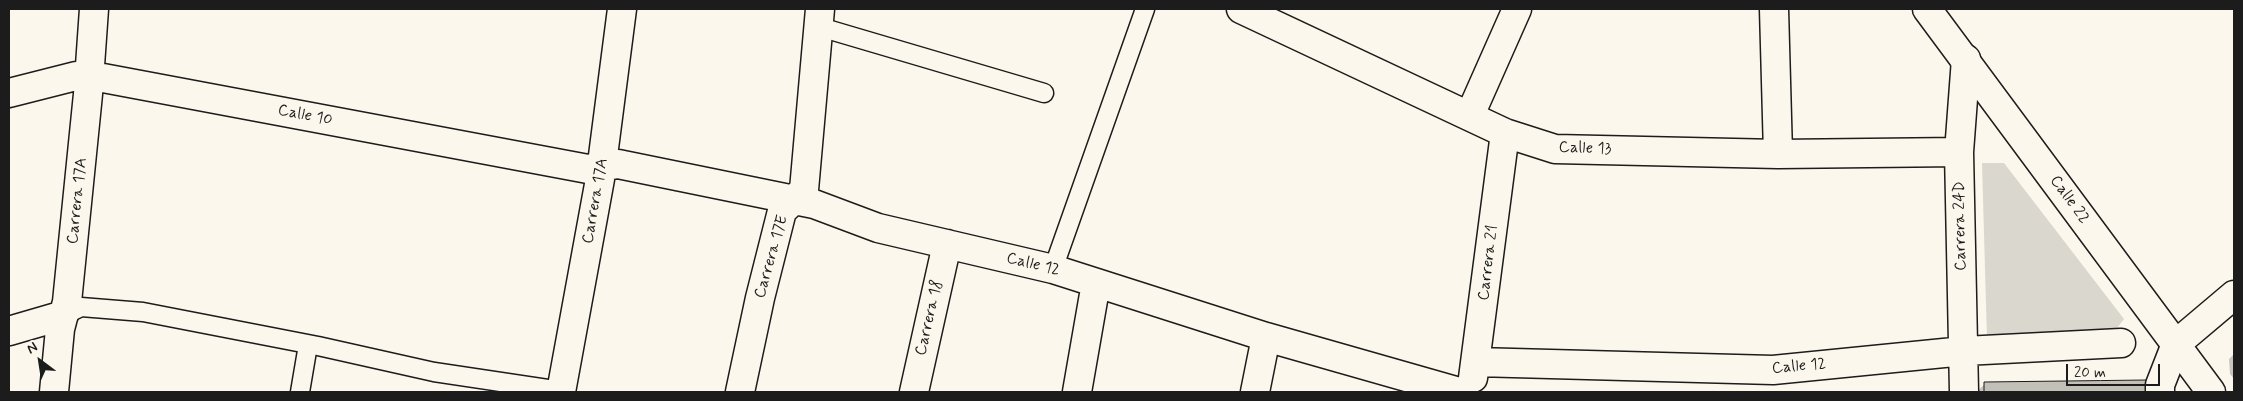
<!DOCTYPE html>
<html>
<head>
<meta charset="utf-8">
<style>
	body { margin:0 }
	#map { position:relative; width:2243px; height:401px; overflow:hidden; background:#fbf7ec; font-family:Mynerve,sans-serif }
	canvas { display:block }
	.frame { position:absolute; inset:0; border:10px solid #1c1c1c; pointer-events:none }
	.north { position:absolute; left:15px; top:336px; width:50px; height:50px; -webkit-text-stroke:4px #fbf7ec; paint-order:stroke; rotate:329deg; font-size:14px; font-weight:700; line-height:20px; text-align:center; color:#1c1c1c }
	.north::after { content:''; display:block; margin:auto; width:18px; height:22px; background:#1c1c1c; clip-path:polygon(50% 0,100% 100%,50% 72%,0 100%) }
	.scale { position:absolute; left:2066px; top:364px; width:94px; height:22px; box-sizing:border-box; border:2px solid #1c1c1c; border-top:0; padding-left:6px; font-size:15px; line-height:18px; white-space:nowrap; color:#1c1c1c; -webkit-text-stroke:4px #fbf7ec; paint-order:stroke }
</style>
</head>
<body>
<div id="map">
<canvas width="2243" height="401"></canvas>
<div class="frame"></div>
<div class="north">N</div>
<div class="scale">20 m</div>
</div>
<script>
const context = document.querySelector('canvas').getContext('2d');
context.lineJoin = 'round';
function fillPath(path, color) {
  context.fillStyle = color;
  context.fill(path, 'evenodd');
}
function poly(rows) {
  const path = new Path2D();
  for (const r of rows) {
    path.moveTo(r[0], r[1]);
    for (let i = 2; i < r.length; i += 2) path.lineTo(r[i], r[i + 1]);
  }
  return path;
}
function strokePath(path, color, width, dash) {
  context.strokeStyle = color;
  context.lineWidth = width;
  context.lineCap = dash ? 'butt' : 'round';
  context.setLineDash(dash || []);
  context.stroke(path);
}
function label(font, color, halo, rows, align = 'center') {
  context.font = font + ' Mynerve,sans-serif';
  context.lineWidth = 4;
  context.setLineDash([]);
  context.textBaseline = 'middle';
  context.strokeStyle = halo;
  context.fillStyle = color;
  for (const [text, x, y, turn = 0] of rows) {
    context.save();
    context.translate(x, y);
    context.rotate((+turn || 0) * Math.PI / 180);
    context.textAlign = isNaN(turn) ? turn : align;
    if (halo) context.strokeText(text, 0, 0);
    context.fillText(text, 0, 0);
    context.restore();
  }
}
fillPath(poly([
	[1982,163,2004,163,2124,319,2111,336,1987,339]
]), '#dad7ce');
fillPath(poly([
	[2234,354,2234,379,2230,374,2229,359],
	[2146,381,2146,392,1976,392,1985,384]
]), '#0003');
const building = poly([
	[2147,380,2147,392,1984,392,1984,382,2147,380]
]);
fillPath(building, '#c3c0b8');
strokePath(building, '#1c1c1c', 1);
const lane = poly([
	[820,27,1044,93],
	[1053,269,1145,9],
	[64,315,81,307,143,312,318,346,434,372,561,391],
	[300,392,308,345]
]);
const street = poly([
	[1241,9,1505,133,1555,149,1778,154,1959,152],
	[1774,9,1778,154],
	[9,93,76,76,103,78,588,169,618,164,814,204,878,228,1053,269,1266,337,1459,392],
	[1470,115,1517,9],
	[9,331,64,315],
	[1476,362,1773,370,1964,351,2121,343],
	[1473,378,1505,133],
	[54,392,60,329,67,302,88,94,94,9],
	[561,392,600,179,622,9],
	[740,392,760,298,782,211,804,190,820,9],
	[914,392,947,244],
	[1077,392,1096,283],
	[1255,392,1266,337],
	[1964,392,1959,152,1966,59],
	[2160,392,2160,385,2176,344]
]);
const secondary = poly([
	[1927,9,2211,392],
	[2176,344,2234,295]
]);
strokePath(lane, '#1c1c1c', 21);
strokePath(street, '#1c1c1c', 31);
strokePath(secondary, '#1c1c1c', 31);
strokePath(lane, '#fbf7ec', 18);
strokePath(street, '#fbf7ec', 28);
strokePath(secondary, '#fbf7ec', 28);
label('16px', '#1c1c1c', '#fbf7ec', [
	["Calle 10",305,116,11],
	["Calle 13",1585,149,2],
	["Calle 22",2069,200,54],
	["Carrera 17A",78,201,-84],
	["Carrera 17A",596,201,-80],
	["Carrera 24D",1961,226,-91],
	["Carrera 17E",772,257,-74],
	["Carrera 21",1489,263,-83],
	["Calle 12",1033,265,14],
	["Carrera 18",930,318,-77],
	["Calle 12",1799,367,-5]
]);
</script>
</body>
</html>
